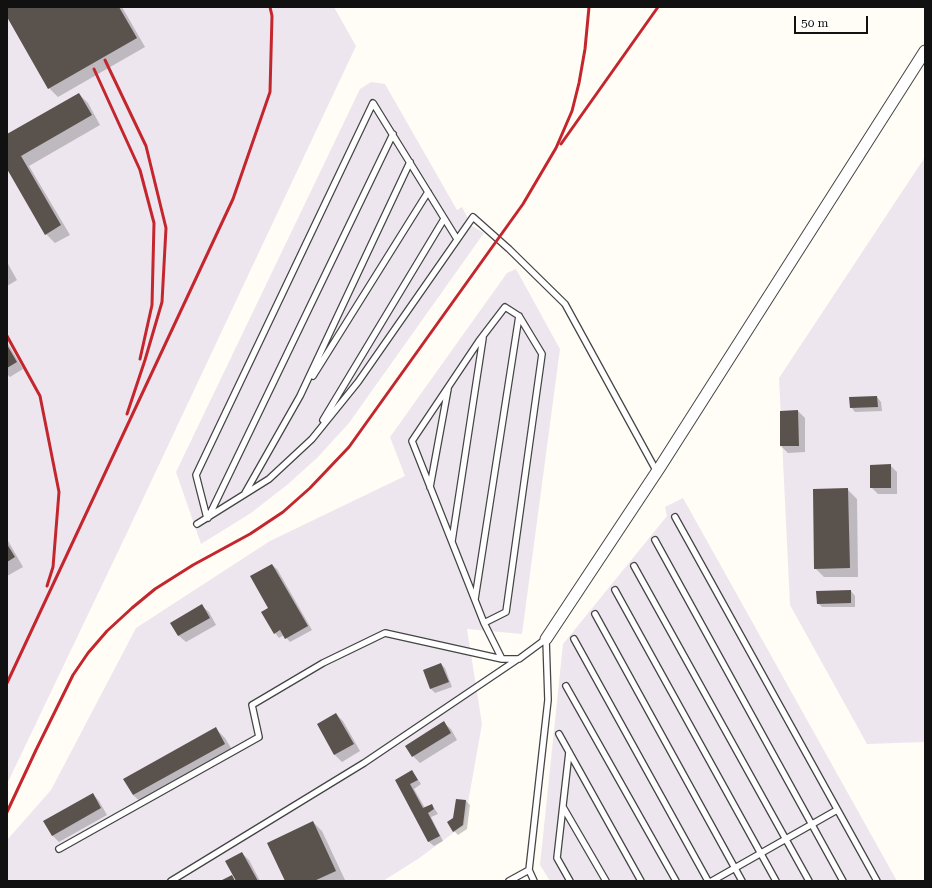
<!DOCTYPE html>
<html>
<head>
<meta charset="utf-8">
<style>
	body { margin:0 }
	#map { position:relative; width:932px; height:888px; overflow:hidden; background:#fffdf5; font-family:"Roboto Serif",serif }
	canvas { display:block }
	.frame { position:absolute; inset:0; border:8px solid #111; pointer-events:none }
	.scale { position:absolute; left:794px; top:16px; width:74px; height:18px; box-sizing:border-box; border:2px solid #111; border-top:0; padding-left:5px; font-size:12px; line-height:14px; white-space:nowrap; color:#111; -webkit-text-stroke:3px #fff; paint-order:stroke }
</style>
</head>
<body>
<div id="map">
<canvas width="932" height="888"></canvas>
<div class="frame"></div>
<div class="scale">50 m</div>
</div>
<script>
const context = document.querySelector('canvas').getContext('2d');
context.lineJoin = 'round';
function fillPath(path, color) {
  context.fillStyle = color;
  context.fill(path, 'evenodd');
}
function poly(rows) {
  const path = new Path2D();
  for (const r of rows) {
    path.moveTo(r[0], r[1]);
    for (let i = 2; i < r.length; i += 2) path.lineTo(r[i], r[i + 1]);
  }
  return path;
}
function strokePath(path, color, width, dash) {
  context.strokeStyle = color;
  context.lineWidth = width;
  context.lineCap = dash ? 'butt' : 'round';
  context.setLineDash(dash || []);
  context.stroke(path);
}
fillPath(poly([
	[7,7,334,7,356,46,125,537,7,784],
	[371,82,385,84,457,210,462,207,472,226,484,233,349,423,318,457,287,485,251,513,201,544,176,472,360,89],
	[925,157,925,742,867,744,790,605,779,378],
	[516,269,560,349,522,634,467,629,482,724,464,825,418,859,383,881,7,881,7,840,51,790,136,628,270,541,405,476,390,437,507,273],
	[683,498,897,881,550,881,540,865,563,644,667,516,665,507]
]), '#eee6ef');
fillPath(poly([
	[7,7,122,7,145,47,58,97,49,88,7,15],
	[79,94,88,103,100,125,29,166,70,235,55,243,46,234,7,167,7,135],
	[7,262,17,280,7,286],
	[7,342,23,369,10,377,7,374],
	[877,397,881,402,882,411,855,412,851,407],
	[798,411,805,418,805,452,788,453,781,446],
	[890,465,897,472,897,494,878,494,871,487],
	[814,490,848,490,857,499,858,577,824,577,815,568],
	[7,539,23,567,7,576],
	[272,565,277,569,312,630,290,642,284,635,279,638,275,633,270,608],
	[851,591,855,596,855,607,822,607,818,603],
	[202,606,209,612,216,625,186,642,179,636,172,623],
	[441,664,445,668,452,687,435,693,431,689,424,670],
	[336,714,343,721,360,751,342,762,335,755,318,725],
	[444,723,451,729,457,740,420,763,413,756],
	[216,729,225,738,234,753,143,804,133,795],
	[412,771,421,784,414,789,425,808,432,805,438,814,431,817,443,841,434,846,429,842,397,781],
	[93,794,99,801,107,815,59,842,52,835],
	[457,800,466,801,470,805,467,829,458,835,454,831,454,818],
	[313,822,322,831,345,880,342,881,286,881],
	[242,853,249,860,260,881,237,881]
]), '#0003');
fillPath(poly([
	[7,7,119,7,137,38,48,89,7,17],
	[79,93,92,115,21,156,61,225,45,235,7,169,7,134],
	[7,345,17,362,7,368],
	[877,396,878,407,850,408,849,397],
	[798,410,799,446,780,446,780,411],
	[891,464,891,488,870,488,870,465],
	[848,488,850,568,814,569,813,489],
	[7,544,15,557,7,562],
	[272,564,308,626,285,639,280,630,274,634,261,612,268,608,250,576],
	[851,590,851,603,817,604,816,591],
	[202,604,210,618,178,636,170,623],
	[441,663,449,682,430,689,423,670],
	[336,713,354,744,334,755,317,724],
	[444,721,451,733,412,757,405,746],
	[216,727,225,744,133,795,123,779],
	[412,770,418,780,410,784,423,808,432,804,434,809,428,813,440,836,428,842,395,780],
	[93,793,101,808,52,836,43,821],
	[456,799,466,800,463,825,453,832,447,822,453,818],
	[313,821,336,871,314,881,285,881,267,843],
	[242,852,258,881,236,881,225,861],
	[232,875,235,881,220,881]
]), '#5a524d');
const lane = poly([
	[313,376,428,192],
	[323,420,444,219],
	[430,487,448,389],
	[245,493,300,396,410,162],
	[675,517,877,881],
	[207,518,196,475,373,103,457,239],
	[208,518,393,134],
	[197,524,269,479,312,439,358,382,473,217,509,249,565,304,657,472],
	[655,540,843,881],
	[452,541,483,338],
	[634,566,809,881],
	[615,590,776,881],
	[475,599,519,316],
	[595,614,742,881],
	[484,623,506,612,542,354,519,316,505,307,479,341,412,441,484,623,502,659,519,659,546,639],
	[574,639,708,881],
	[566,686,676,881],
	[559,734,641,881],
	[569,752,557,858,570,881],
	[563,807,606,881],
	[59,849,259,737,252,705,323,663,385,633,502,659],
	[171,881,364,763,518,659],
	[509,881,529,870],
	[534,881,529,870,548,700,546,639],
	[712,881,837,810]
]);
const street = poly([
	[546,639,660,467,925,51]
]);
strokePath(lane, '#444', 8);
strokePath(street, '#444', 13);
strokePath(lane, '#fff', 5.5);
strokePath(street, '#fff', 11);
strokePath(poly([
	[105,60,146,146,166,228,162,302,145,360,127,414],
	[94,69,140,170,154,223,152,305,140,359],
	[561,144,658,7],
	[7,336,40,396,59,492,53,567,47,586],
	[7,683,233,199,270,92,272,16,270,7],
	[7,812,36,750,73,675,88,653,107,631,132,608,155,589,193,565,250,534,283,512,310,488,349,447,523,204,556,148,572,111,579,83,585,49,589,7]
]), '#c4262e', 3);
</script>
</body>
</html>
